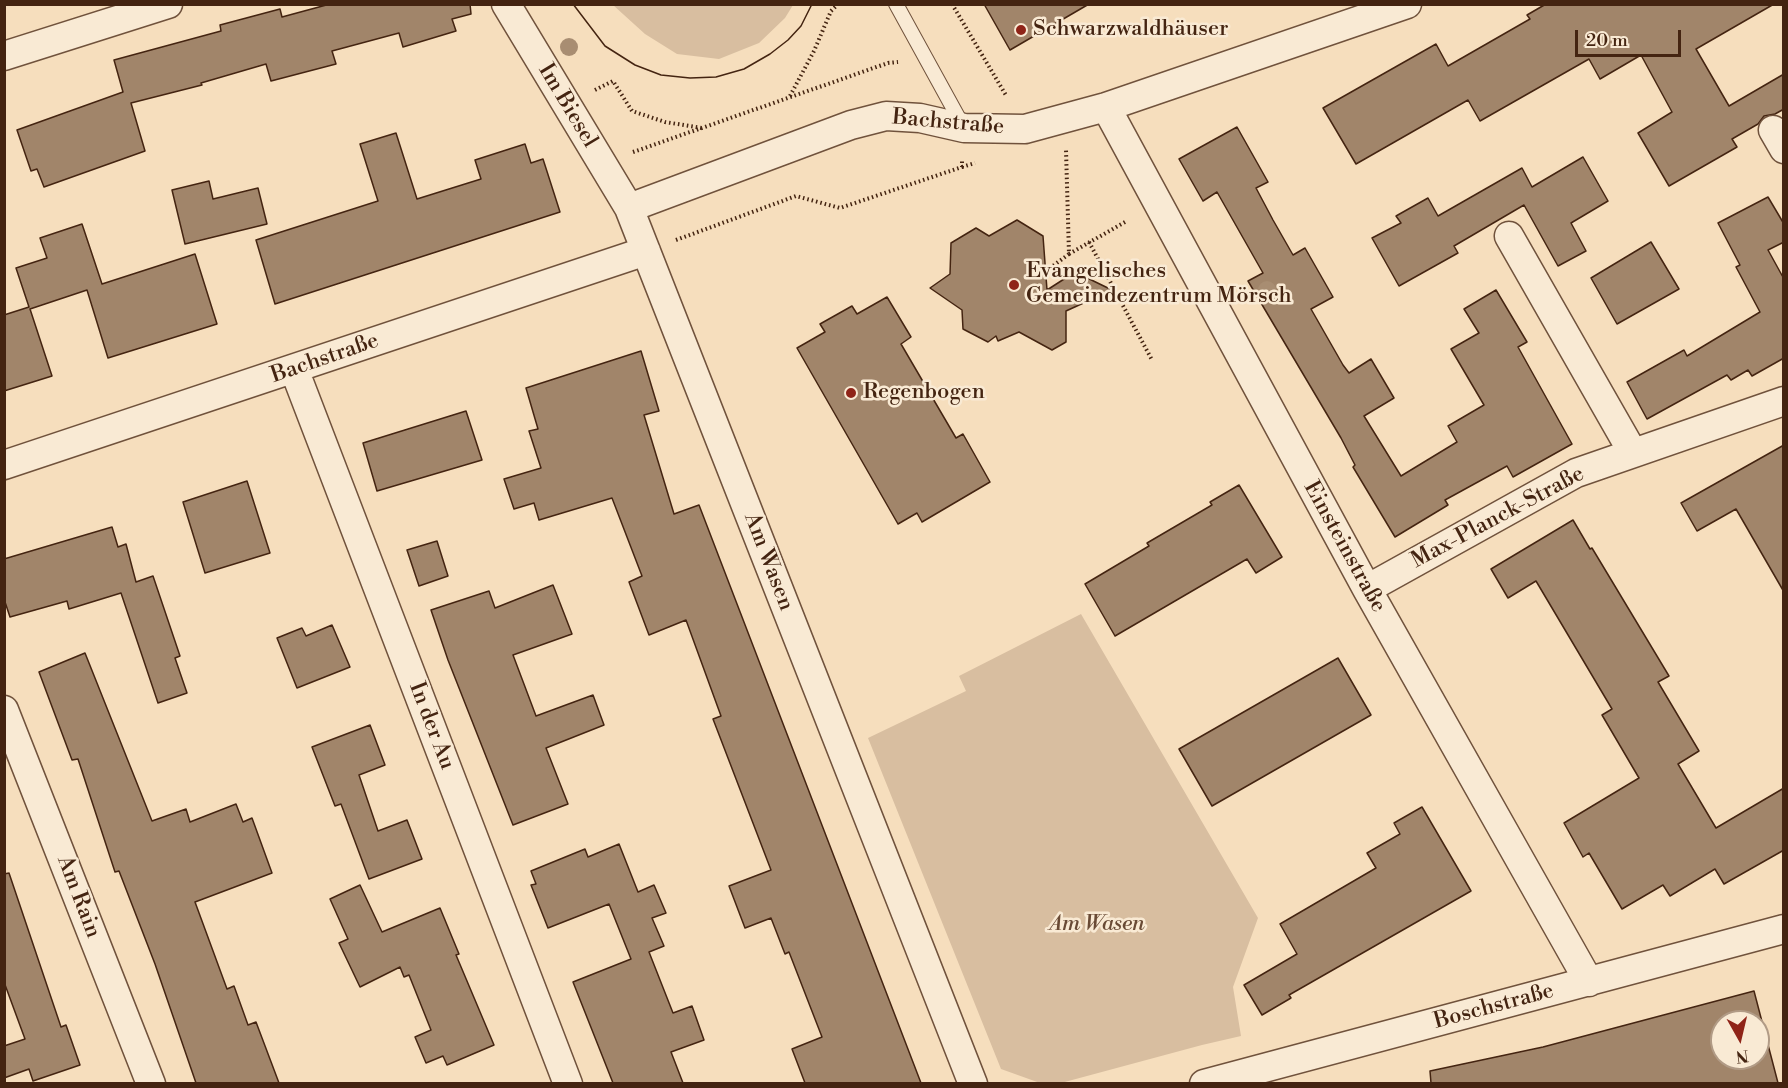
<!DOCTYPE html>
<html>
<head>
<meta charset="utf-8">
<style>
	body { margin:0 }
	#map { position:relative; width:1788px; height:1088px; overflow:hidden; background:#f6debd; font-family:"Libre Bodoni",serif }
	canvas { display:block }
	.frame { position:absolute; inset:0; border:6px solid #442411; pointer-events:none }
	.north { position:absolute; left:1710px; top:1010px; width:60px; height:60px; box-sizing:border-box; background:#f9ead4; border:2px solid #b19b86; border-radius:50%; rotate:172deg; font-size:16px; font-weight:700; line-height:24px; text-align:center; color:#442411 }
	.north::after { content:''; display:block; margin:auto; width:21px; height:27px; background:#8f2418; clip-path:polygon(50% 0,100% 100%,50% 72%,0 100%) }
	.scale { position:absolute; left:1575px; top:30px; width:106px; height:27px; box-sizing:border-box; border:3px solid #442411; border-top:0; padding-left:8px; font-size:18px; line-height:21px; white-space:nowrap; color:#442411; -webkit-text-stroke:4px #f9ead4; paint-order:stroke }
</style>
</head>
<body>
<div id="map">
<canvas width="1788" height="1088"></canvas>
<div class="frame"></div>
<div class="north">N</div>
<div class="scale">20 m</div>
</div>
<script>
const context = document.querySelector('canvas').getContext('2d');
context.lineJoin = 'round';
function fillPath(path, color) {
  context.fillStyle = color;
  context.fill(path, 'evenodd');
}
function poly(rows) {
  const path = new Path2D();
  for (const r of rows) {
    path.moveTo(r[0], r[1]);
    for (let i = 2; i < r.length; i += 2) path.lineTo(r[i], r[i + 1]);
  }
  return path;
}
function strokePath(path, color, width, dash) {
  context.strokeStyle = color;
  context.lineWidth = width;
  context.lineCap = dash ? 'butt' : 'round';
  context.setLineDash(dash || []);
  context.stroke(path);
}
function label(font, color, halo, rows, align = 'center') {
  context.font = font + ' "Libre Bodoni",serif';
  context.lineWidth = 5;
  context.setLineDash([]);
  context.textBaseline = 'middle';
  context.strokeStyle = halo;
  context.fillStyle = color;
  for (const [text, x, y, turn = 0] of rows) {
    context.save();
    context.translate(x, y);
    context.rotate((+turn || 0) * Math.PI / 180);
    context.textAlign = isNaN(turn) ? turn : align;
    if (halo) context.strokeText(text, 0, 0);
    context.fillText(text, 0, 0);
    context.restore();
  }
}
fillPath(poly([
	[613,5,793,5,785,18,759,43,719,59,677,54,645,34],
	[1081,614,1258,918,1233,987,1241,1036,1202,1045,1061,1083,1040,1083,1001,1069,868,738,966,691,959,676]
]), '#d8bea0');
const building = poly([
	[330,4,470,4,471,14,452,19,456,31,403,47,399,33,332,51,336,64,271,81,266,64,201,83,202,85,131,103,145,151,44,187,37,169,31,171,17,130,123,92,114,60,221,31,220,25,280,9,282,17,330,4],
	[984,4,1089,4,1010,50,984,4],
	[1546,4,1774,4,1696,49,1729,106,1784,74,1784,109,1775,114,1764,116,1758,124,1732,139,1737,147,1669,186,1638,133,1672,112,1641,55,1600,79,1589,59,1480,121,1468,100,1356,164,1323,108,1436,44,1448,66,1530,19,1527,15,1546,4],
	[1237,127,1268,182,1256,188,1273,220,1293,255,1305,248,1333,297,1311,309,1343,365,1349,373,1371,359,1394,398,1364,416,1401,476,1457,442,1448,426,1484,405,1451,349,1479,333,1464,309,1496,290,1527,342,1518,347,1572,444,1513,477,1507,466,1445,500,1448,505,1395,537,1353,467,1355,465,1341,438,1248,281,1263,273,1217,192,1203,201,1179,159,1237,127],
	[396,133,417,199,481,179,475,160,525,144,531,163,543,159,560,212,275,304,256,240,378,201,360,144,396,133],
	[1583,157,1608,201,1571,223,1586,251,1558,266,1524,205,1454,246,1458,253,1399,286,1372,238,1401,223,1396,216,1428,198,1438,216,1522,168,1532,187,1583,157],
	[209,181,213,199,258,188,267,224,185,244,172,190,209,181],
	[1768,197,1784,224,1784,242,1768,250,1784,279,1784,358,1752,376,1748,370,1731,380,1727,375,1647,419,1627,382,1684,350,1687,356,1760,312,1736,267,1740,265,1718,223,1768,197],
	[1017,220,1043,236,1047,290,1075,272,1112,290,1066,311,1066,342,1052,350,1019,332,998,341,996,336,988,342,963,329,962,310,930,288,950,274,951,243,976,228,989,236,1017,220],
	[82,224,102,284,195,254,217,324,108,358,87,290,30,309,52,376,4,391,4,315,29,307,16,268,47,258,40,238,82,224],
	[1651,242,1679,289,1617,324,1591,278,1651,242],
	[887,297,911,337,901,344,956,438,963,434,990,482,922,522,917,513,898,524,797,348,825,332,820,324,852,306,857,314,887,297],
	[641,351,659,411,644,415,674,514,699,505,921,1083,805,1083,792,1049,822,1037,789,952,785,954,771,918,745,928,729,886,771,870,713,719,721,716,686,620,649,635,629,582,642,576,612,498,539,520,534,503,514,509,504,479,541,468,529,431,538,429,526,388,641,351],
	[466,411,482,460,377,491,363,443,466,411],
	[1784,445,1784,592,1736,509,1697,531,1681,503,1784,445],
	[247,481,270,553,205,573,183,502,247,481],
	[1239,485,1282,557,1256,573,1247,559,1115,636,1085,584,1149,546,1147,543,1212,505,1210,502,1239,485],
	[1573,520,1590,549,1592,548,1669,676,1658,682,1699,751,1678,764,1716,828,1784,788,1784,850,1724,884,1715,869,1670,896,1663,885,1622,909,1589,853,1583,857,1564,823,1639,778,1602,715,1612,709,1536,581,1508,598,1491,569,1573,520],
	[112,527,118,547,126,544,136,582,153,576,180,656,175,658,187,693,158,703,121,593,69,609,67,601,10,617,4,599,4,559,112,527],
	[437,541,448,576,419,586,407,550,437,541],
	[553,585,572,634,513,655,536,716,593,695,604,725,546,748,568,804,513,825,448,660,431,610,489,591,495,608,553,585],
	[332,625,350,667,297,688,277,638,302,628,306,636,332,625],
	[85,653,152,821,186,809,190,822,236,804,243,822,252,818,272,873,195,902,227,989,234,986,248,1025,256,1022,279,1083,196,1083,155,964,119,871,115,872,78,759,72,760,39,672,85,653],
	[1338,658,1371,715,1212,806,1179,749,1338,658],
	[370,725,385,765,359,775,378,831,407,820,422,859,369,879,341,804,335,806,312,747,370,725],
	[1422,807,1471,891,1289,995,1291,998,1262,1015,1244,985,1297,954,1280,924,1376,868,1367,853,1400,834,1394,823,1422,807],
	[619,844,638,892,654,885,666,913,652,918,664,946,649,952,673,1013,692,1006,704,1040,671,1052,683,1083,613,1083,573,982,631,959,609,904,548,928,531,885,536,884,531,871,585,849,588,857,619,844],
	[9,873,61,1027,66,1025,80,1065,33,1081,29,1069,4,1078,4,1046,25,1039,4,982,4,874,9,873],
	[360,885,382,932,440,908,459,954,456,955,494,1045,447,1065,443,1056,426,1063,415,1037,431,1030,409,975,404,977,400,967,360,987,339,943,348,939,330,899,360,885],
	[1754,991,1778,1083,1431,1083,1430,1071,1543,1047,1754,991],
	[1722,1022,1758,1022,1758,1058,1722,1058,1722,1022]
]);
fillPath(building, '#a1856a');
strokePath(building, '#442411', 1.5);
const service = poly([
	[896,4,963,126]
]);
const minor = poly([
	[506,4,629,208,973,1084],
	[4,56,168,4],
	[1106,107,1367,589,1589,982],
	[1773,130,1784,149],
	[629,208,851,125,886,116,920,118,964,128,1025,129,1106,107,1407,4],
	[1509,236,1633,453],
	[294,369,568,1084],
	[4,465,646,251],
	[1367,589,1576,473,1784,401],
	[4,710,151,1084],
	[1204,1084,1784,929]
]);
strokePath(service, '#70523c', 16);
strokePath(minor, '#70523c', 31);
strokePath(poly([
	[952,4,1007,97],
	[595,90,613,81,632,111,665,122,702,128],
	[790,96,814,51,831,11,838,4],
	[633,152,888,63,898,62],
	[962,167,975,163],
	[676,240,796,196,840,208,962,167,962,159],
	[1089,242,1152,360],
	[1069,254,1125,222],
	[1046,271,1069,254,1066,150]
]), '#442411', 4, [1.5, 3]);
strokePath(service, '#f9ead4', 14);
strokePath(minor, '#f9ead4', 28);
strokePath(poly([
	[573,4,605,46,635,65,661,75,690,78,716,77,744,69,770,54,788,40,801,26,812,4]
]), '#442411', 1.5);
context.fillStyle = '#a88d72';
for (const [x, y] of [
	[569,47],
	[1267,290]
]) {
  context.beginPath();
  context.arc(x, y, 9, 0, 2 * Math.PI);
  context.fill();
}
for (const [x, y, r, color] of [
	[1021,30,6,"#8f2418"],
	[1014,285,6,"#8f2418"],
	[851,393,6,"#8f2418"]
]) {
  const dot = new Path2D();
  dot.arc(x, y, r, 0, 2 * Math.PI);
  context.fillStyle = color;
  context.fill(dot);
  strokePath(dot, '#f9ead4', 2);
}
label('22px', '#442411', '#f9ead4', [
	["Schwarzwaldhäuser",1033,30],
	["Evangelisches",1026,272],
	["Gemeindezentrum Mörsch",1026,297],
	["Regenbogen",863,393]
], 'left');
label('22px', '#442411', '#f9ead4', [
	["Im Biesel",567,106,59],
	["Bachstraße",948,123,5],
	["Bachstraße",325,359,-19],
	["Max-Planck-Straße",1498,518,-28],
	["Einsteinstraße",1344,547,61],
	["Am Wasen",768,562,69],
	["In der Au",431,726,69],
	["Am Rain",78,897,69],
	["Boschstraße",1494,1007,-15]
]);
label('italic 22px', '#694a35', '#f9ead4', [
	["Am Wasen",1097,925]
]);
</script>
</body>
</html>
